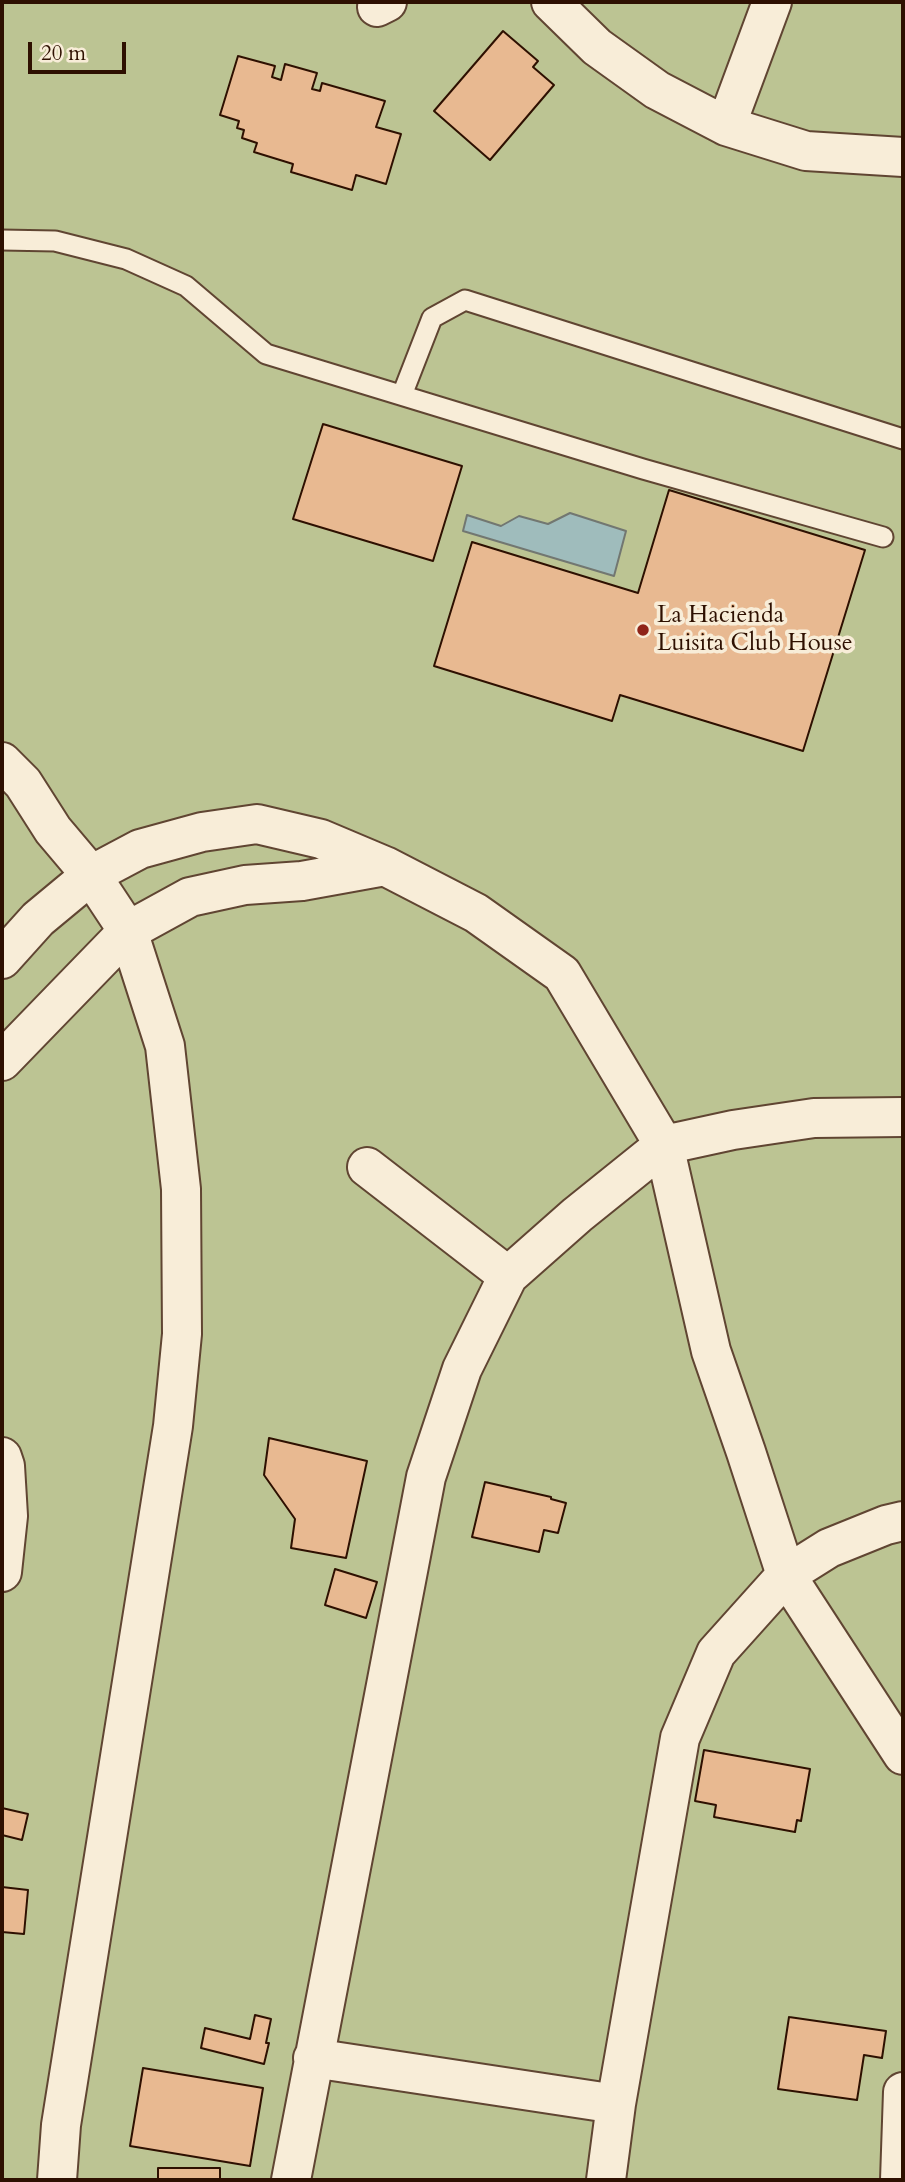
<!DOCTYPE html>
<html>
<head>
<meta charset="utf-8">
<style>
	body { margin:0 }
	#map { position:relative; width:905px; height:2182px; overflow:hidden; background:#f5e4c3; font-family:Cardo,serif }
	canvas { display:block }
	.frame { position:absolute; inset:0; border:4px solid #2e1001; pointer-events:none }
	.scale { position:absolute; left:28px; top:42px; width:98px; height:32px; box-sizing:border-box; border:4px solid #2e1001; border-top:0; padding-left:9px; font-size:21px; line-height:24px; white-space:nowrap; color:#2e1001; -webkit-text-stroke:5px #f8edd8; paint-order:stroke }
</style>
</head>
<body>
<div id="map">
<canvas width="905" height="2182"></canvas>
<div class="frame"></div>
<div class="scale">20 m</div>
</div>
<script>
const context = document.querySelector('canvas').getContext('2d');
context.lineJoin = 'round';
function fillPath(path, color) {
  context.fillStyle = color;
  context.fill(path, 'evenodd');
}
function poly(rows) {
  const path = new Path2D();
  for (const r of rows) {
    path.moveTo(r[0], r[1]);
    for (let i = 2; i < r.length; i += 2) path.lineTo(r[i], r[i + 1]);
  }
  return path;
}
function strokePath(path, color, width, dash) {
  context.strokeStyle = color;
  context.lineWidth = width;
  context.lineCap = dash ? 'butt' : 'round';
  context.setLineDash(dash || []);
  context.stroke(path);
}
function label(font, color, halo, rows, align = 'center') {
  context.font = font + ' Cardo,serif';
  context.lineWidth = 7;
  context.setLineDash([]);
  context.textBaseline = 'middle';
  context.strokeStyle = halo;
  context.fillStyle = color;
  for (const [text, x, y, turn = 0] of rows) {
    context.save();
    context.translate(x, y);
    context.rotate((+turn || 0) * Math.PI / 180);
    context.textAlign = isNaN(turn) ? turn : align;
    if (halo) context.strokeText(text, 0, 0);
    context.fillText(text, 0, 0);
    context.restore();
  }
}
fillPath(poly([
	[2,2,903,2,903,2180,2,2180]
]), '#bcc493');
const water = poly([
	[570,513,626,531,614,576,463,531,467,515,501,526,519,516,548,524,570,513]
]);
fillPath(water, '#9fbcbc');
strokePath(water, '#727771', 2);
const building = poly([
	[503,31,538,61,533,67,554,85,490,160,434,111,503,31],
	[238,56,275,66,272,77,281,80,285,64,317,73,312,89,320,91,322,83,385,101,376,127,401,134,386,184,356,175,352,190,291,172,293,164,254,152,257,143,242,138,244,130,237,128,239,121,220,115,238,56],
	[323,424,462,466,433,561,293,519,323,424],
	[669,490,865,550,803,751,620,695,612,721,434,666,472,542,638,593,669,490],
	[269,1438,367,1461,346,1558,291,1548,295,1519,264,1475,269,1438],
	[485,1482,551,1497,551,1499,566,1503,558,1533,544,1530,539,1552,472,1537,485,1482],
	[335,1569,377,1582,366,1618,325,1605,335,1569],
	[704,1750,810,1769,801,1821,797,1820,795,1832,714,1817,716,1805,695,1801,704,1750],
	[2,1808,28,1814,22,1840,2,1835,2,1808],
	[2,1887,28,1890,24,1934,2,1932,2,1887],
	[255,2015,271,2019,266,2043,269,2043,264,2064,201,2048,205,2028,250,2039,255,2015],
	[789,2017,886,2031,882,2058,864,2055,857,2100,778,2089,789,2017],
	[143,2068,263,2088,250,2166,130,2146,143,2068],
	[158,2168,220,2168,220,2180,158,2180,158,2168]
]);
fillPath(building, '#e8b991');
strokePath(building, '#2e1001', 2);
const service = poly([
	[2,240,55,241,126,259,186,286,266,354,643,469,883,537],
	[402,395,432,318,465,300,903,439]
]);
const minor = poly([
	[551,2,597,47,657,90,726,126,806,151,903,157],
	[377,7,387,2],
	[726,126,772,2],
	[2,762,23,783,53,830,91,875,128,931,165,1046,181,1189,182,1334,173,1426,61,2125,57,2180],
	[2,959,38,919,91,875,140,849,202,832,257,824,321,839,385,866,476,913,562,974,664,1145,711,1351,746,1452,786,1575,903,1755],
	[2,1061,128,931,190,897,245,885,302,881,385,866],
	[367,1167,508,1276],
	[2,1457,5,1466,8,1516,2,1572],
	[313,2058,616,2104],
	[291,2180,426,1477,462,1369,508,1276,577,1215,664,1145,733,1130,814,1118,903,1117],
	[606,2180,616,2104,680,1738,716,1653,786,1575,829,1548,886,1525,903,1521],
	[900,2180,903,2092]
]);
strokePath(service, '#604532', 23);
strokePath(minor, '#604532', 42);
strokePath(service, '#f8edd8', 19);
strokePath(minor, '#f8edd8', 38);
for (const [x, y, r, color] of [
	[643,630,7,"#8f2418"]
]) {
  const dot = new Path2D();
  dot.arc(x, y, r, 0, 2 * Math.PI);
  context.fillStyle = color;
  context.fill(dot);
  strokePath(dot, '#f8edd8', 2.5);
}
label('24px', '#2e1001', '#f8edd8', [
	["La Hacienda",657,616],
	["Luisita Club House",657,644]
], 'left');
</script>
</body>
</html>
